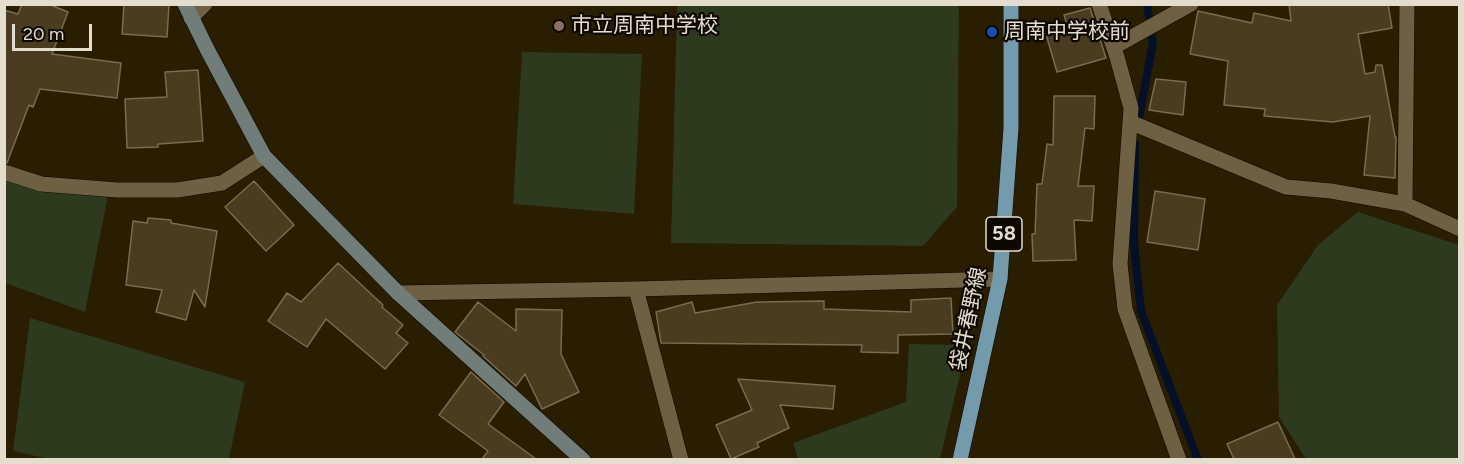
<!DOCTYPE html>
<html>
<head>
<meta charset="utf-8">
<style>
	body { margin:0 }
	#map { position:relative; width:1464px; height:464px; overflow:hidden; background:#291d02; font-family:Figtree,sans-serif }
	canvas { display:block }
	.frame { position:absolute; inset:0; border:6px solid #e4dccc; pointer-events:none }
	.scale { position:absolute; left:12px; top:24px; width:80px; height:27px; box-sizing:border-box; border:3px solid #e4dccc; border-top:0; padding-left:8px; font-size:18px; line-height:21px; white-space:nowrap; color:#e4dccc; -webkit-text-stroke:4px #0d0801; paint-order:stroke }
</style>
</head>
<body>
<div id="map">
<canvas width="1464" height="464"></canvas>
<div class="frame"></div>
<div class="scale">20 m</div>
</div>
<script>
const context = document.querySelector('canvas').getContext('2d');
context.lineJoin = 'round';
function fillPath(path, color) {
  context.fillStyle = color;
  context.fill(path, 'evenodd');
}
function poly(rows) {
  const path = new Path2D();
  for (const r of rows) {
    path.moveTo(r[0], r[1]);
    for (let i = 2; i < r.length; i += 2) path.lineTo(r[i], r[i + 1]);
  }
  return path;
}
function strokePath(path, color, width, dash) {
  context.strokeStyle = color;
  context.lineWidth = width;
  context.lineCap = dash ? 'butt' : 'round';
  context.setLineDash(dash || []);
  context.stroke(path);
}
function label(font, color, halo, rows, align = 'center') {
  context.font = font + ' Figtree,"Noto Sans JP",sans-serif';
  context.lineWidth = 4.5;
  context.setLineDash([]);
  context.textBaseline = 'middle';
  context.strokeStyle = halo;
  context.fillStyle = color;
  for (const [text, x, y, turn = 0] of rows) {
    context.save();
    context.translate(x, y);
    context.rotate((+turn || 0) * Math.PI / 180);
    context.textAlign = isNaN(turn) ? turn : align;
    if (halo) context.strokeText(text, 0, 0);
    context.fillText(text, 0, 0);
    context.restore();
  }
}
fillPath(poly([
	[677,5,959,5,957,207,923,246,671,243],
	[522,52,642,54,634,214,513,204],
	[4,171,109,190,85,312,5,283],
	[1358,212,1459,245,1459,459,1306,459,1279,417,1277,305,1318,245],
	[30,318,245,382,229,459,53,460,13,451],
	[909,344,967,345,940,459,798,459,793,443,906,402]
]), '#2d3a1e');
strokePath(poly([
	[1137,128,1153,43,1147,4],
	[1135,144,1134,243,1141,311,1198,460]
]), '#041028', 8);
const building = poly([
	[22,4,48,4,68,12,52,54,121,63,117,98,40,89,33,107,29,105,7,163,4,163,4,10,18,14,22,4],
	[124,4,169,4,167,37,122,34,124,4],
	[1289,4,1388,4,1392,28,1358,34,1365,74,1375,72,1376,65,1382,65,1395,137,1396,137,1395,178,1364,175,1370,116,1333,122,1264,116,1265,109,1224,105,1228,61,1190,54,1198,11,1252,23,1254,13,1291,21,1289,4],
	[1090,8,1106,58,1057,72,1045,31,1067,25,1064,15,1090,8],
	[198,70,203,141,158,144,158,147,127,148,125,99,167,97,165,72,198,70],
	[1156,79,1186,82,1183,115,1149,110,1156,79],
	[1054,96,1095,96,1094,129,1085,128,1078,186,1094,186,1092,221,1074,220,1076,260,1033,261,1032,234,1035,234,1037,184,1042,184,1047,144,1053,145,1054,96],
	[254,181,294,225,266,251,225,207,254,181],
	[1155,191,1205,199,1198,250,1147,242,1155,191],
	[148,218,171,220,171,223,217,231,205,307,194,290,186,320,156,312,162,290,126,285,133,221,147,223,148,218],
	[338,263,383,305,382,307,403,325,396,333,408,343,385,369,326,319,307,347,268,321,287,293,301,302,338,263],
	[951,298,953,334,898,335,898,353,861,352,862,345,661,343,656,312,692,302,695,313,757,302,824,301,824,309,911,312,911,300,951,298],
	[478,302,516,331,516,309,562,310,561,354,579,392,542,409,525,374,516,386,483,356,484,355,455,332,478,302],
	[471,372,504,402,488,424,536,459,482,459,488,451,439,415,471,372],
	[738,379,835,386,833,409,780,405,789,428,757,443,759,447,731,459,716,425,752,410,738,379],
	[1278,422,1295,459,1234,459,1227,444,1278,422]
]);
fillPath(building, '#493c20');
strokePath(building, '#7a6c4e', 1.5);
const street = poly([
	[1099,4,1117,57,1131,108,1120,264,1125,309,1179,460],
	[191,18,205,4],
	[1114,47,1191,4],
	[1130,122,1286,187,1331,191,1405,204,1460,229],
	[4,172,41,184,117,190,177,190,222,183,264,156],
	[1405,204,1407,4],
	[636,289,681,460],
	[398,293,636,289,1000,279]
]);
const secondary = poly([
	[185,4,207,49,264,156,398,293,583,460]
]);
const primary = poly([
	[960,460,1000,279,1011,128,1011,4]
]);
strokePath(street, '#120700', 16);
strokePath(secondary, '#120700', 16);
strokePath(primary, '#120700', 16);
strokePath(street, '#6e6043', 15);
strokePath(secondary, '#717d78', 15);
strokePath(primary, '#749bac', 15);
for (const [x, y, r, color] of [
	[559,26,6,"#8d6e63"],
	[992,32,6,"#1a4fb4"]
]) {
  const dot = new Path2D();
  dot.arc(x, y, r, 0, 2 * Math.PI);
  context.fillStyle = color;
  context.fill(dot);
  strokePath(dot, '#0d0801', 2);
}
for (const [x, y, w] of [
	[1004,234,36]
]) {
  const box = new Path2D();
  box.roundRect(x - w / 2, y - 17, w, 34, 4.5);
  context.fillStyle = '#0d0801';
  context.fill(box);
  strokePath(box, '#e4dccc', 1.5);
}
label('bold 20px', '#e4dccc', null, [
	["58",1004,234]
]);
label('21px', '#e4dccc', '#0d0801', [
	["市立周南中学校",571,26],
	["周南中学校前",1004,32]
], 'left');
label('21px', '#e4dccc', '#0d0801', [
	["袋井春野線",969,319,-78]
]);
</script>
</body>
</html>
